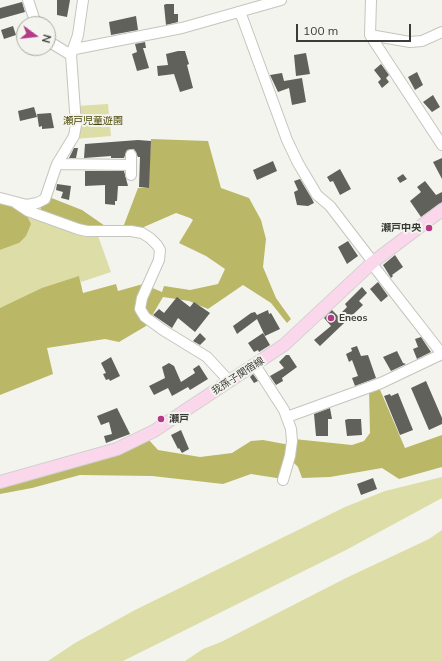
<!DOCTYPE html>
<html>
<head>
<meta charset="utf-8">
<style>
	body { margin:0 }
	#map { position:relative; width:442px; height:661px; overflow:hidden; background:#f4f4ee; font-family:Mulish,sans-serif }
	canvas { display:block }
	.north { position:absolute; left:16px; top:16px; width:40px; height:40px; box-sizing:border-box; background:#f4f4ee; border:1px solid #aaaaa5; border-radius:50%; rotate:105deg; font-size:11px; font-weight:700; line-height:16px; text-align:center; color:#3b3b38 }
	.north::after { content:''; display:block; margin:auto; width:14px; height:18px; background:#b53989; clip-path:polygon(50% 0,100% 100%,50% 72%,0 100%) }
	.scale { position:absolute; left:296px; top:24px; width:115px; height:18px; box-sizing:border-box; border:2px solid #3b3b38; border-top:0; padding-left:5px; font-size:12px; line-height:14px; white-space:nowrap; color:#3b3b38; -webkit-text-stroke:3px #f4f4ee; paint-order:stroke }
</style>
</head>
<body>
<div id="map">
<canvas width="442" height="661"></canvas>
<div class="north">N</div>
<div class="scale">100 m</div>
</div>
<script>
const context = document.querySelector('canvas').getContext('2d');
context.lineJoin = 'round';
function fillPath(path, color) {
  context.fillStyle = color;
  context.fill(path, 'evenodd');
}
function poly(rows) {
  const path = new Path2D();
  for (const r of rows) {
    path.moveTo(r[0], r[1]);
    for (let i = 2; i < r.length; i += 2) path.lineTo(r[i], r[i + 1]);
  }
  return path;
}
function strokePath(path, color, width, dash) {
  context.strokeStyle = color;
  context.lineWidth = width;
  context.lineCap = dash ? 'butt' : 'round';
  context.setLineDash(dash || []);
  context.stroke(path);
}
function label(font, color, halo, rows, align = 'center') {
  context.font = font + ' Mulish,"Noto Sans JP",sans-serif';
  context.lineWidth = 4;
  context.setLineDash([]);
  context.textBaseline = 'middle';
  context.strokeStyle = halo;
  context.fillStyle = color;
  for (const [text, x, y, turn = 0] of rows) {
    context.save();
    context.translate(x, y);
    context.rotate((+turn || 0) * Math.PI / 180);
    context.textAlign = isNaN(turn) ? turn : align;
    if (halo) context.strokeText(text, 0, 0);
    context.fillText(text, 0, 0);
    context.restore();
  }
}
fillPath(poly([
	[108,104,111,136,75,139,77,106],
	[24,210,97,233,111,272,81,282,79,277,0,308,0,250,19,243],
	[442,477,442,498,346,550,123,661,48,661,75,643,135,610,345,507,385,491],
	[442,530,442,661,185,661,203,649,221,642,346,578,429,539]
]), '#dddda7');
fillPath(poly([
	[151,139,208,141,221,188,249,198,261,220,266,239,263,267,276,298,291,319,287,323,271,303,243,285,208,309,189,301,163,297,146,326,119,342,105,339,47,348,53,374,0,395,0,308,42,288,79,276,83,293,116,284,118,291,143,284,162,292,164,286,190,290,218,284,225,269,206,256,179,243,193,220,190,218,176,213,137,230,122,230,138,188,148,188],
	[49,197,82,210,108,228,86,230,40,215,41,205],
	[0,201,24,210,31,224,26,236,19,243,0,250],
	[378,385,405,448,442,435,442,467,399,479,382,468,330,477,302,478,298,467,290,459,294,439,352,445,364,441,370,433,369,389],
	[148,439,158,450,200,457,232,453,251,441,263,440,290,445,283,479,251,474,223,484,152,476,80,475,32,488,0,494,0,487]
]), '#bab866');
fillPath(poly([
	[57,0,70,0,67,17,57,15],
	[22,2,25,12,0,19,0,8],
	[166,4,174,4,174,14,178,14,178,22,166,25,164,5],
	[136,16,138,30,111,35,109,22],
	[13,26,16,35,4,39,1,30],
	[145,42,146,48,143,48,149,68,137,71,132,54,137,52,135,44],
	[178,51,185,51,189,64,187,65,193,88,180,92,174,74,158,76,157,66,168,65,166,54],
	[306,53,310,74,296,76,294,55],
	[381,64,389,75,386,78,389,82,382,88,378,82,381,79,374,70],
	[417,72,423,85,415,90,408,77],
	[282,73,284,81,302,78,306,102,292,105,289,88,278,92,270,75],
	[433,95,440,107,432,112,423,102],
	[34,107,37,117,20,121,18,111],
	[51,113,54,128,42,129,42,126,39,127,37,114],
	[138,140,151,141,149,188,139,187,140,157,138,157,134,149,127,150,124,158,111,158,111,156,84,158,85,144],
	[74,148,78,148,76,158,69,158],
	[442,158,442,179,433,162],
	[273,161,277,171,257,180,253,170],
	[340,169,351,189,340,195,333,181,330,182,327,177],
	[85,171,124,171,128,186,118,186,117,201,115,201,115,205,105,204,105,185,85,186],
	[403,174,407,179,400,183,397,178],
	[300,179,312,199,314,203,308,206,297,205,294,192,298,190,294,181],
	[425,181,436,195,442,192,442,202,421,217,410,201,421,192,417,187],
	[57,184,71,186,69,200,61,198,63,192,56,190],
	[348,241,358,256,347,264,338,247],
	[395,255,403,267,392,275,393,276,391,278,383,265],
	[378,282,388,296,381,302,370,289],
	[362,287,367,293,359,301,363,305,320,346,314,340,331,326,324,318,332,310,338,316,347,307,345,304],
	[177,297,190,307,194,302,210,313,195,332,178,318,172,328,153,315,159,309,164,313],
	[268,310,269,314,271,313,280,329,265,336,257,319,237,334,233,326,251,313,255,312,257,315],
	[200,333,206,339,200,345,193,341],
	[263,333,270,345,259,352,258,350,254,352,248,343],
	[421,337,431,352,417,359,413,349,418,347,415,339],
	[357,346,361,356,368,355,376,378,355,386,352,378,358,376,352,360,349,362,346,354,352,351,351,348],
	[397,351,403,363,406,364,391,371,383,357],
	[286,355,289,355,297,367,282,378,283,381,276,385,270,376,284,368,279,362],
	[111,357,120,376,110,381,109,379,106,380,103,374,106,373,101,363],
	[169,363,174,366,181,382,195,373,193,369,199,365,208,379,190,390,188,387,172,396,168,388,154,395,149,386,165,378,162,367],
	[253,374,258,381,254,383,250,377],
	[426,381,442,418,442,424,429,430,411,388],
	[398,393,413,430,400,435,384,396,390,394,391,396],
	[117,408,130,434,106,443,104,436,112,434,109,422,101,425,97,416],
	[330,408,332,419,328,419,328,436,316,436,314,414],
	[348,419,361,419,362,435,347,436,345,420],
	[181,430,189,449,182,453,179,448,178,449,171,435],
	[373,478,377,489,361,495,357,484]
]), '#61615c');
const minor = poly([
	[28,0,36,24],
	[371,0,370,35,442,145],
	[238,12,242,17,287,140,298,163,317,195,330,206,373,262],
	[370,35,410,42,422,41,442,32],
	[48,41,71,55],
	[75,49,182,28,281,0],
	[57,164,131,165],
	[131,175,131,155],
	[0,198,27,205,37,203,45,199,57,164,74,136,76,125,71,55,78,35,83,0],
	[16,203,28,211,78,229,87,231,131,231,142,233,150,238,157,245,160,250,159,260,142,298,140,309,145,317,163,330,207,357,229,381],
	[255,365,284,410,291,429,292,441,290,456,283,480],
	[287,417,381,383,442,354,372,264]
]);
const major = poly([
	[0,482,117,449,154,431,284,345,373,262,442,210]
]);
strokePath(minor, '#c5c5bf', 12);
strokePath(major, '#d0d0cf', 14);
strokePath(minor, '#fff', 10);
strokePath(major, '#fad7eb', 12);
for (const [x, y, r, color] of [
	[429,228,4,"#b53989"],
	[331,318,4,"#b53989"],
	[161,419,4,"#b53989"]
]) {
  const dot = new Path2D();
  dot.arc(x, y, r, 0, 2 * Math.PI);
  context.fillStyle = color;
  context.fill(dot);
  strokePath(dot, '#f4f4ee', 1.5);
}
label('10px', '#484603', '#f4f4ee', [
	["瀬戸児童遊園",93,121]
]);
label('bold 10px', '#3b3b38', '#f4f4ee', [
	["瀬戸中央",421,228,"right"],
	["Eneos",339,318],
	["瀬戸",169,419]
], 'left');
label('10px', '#3b3b38', '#f4f4ee', [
	["我孫子関宿線",238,376,-33]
]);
</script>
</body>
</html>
